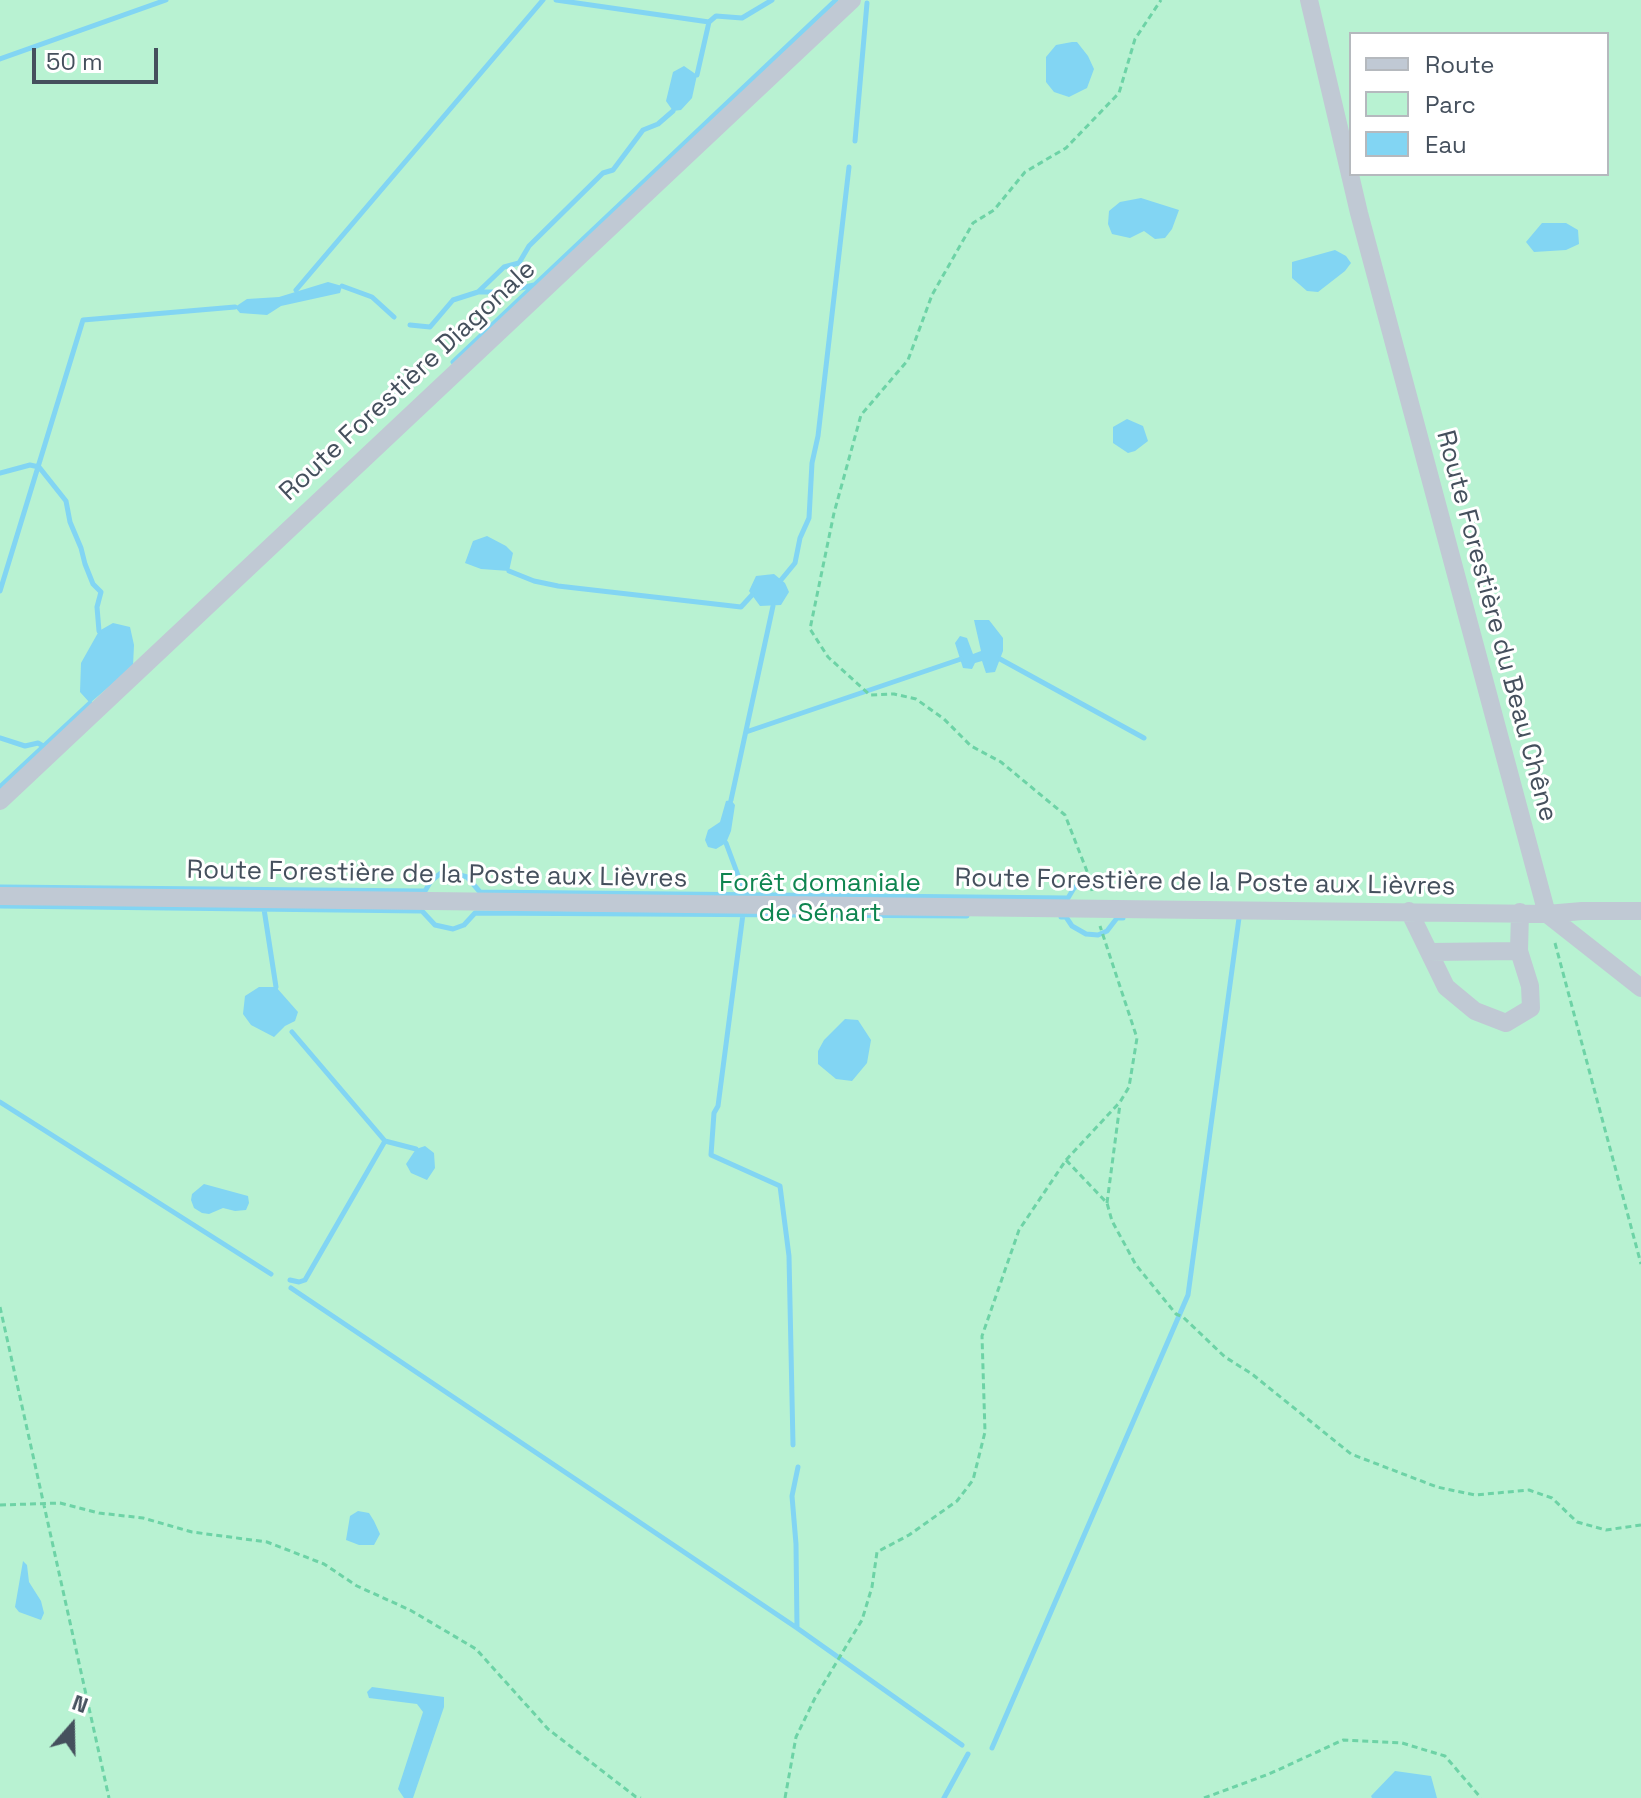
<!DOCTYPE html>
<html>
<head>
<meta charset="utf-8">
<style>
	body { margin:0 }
	#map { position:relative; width:1641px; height:1798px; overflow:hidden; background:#f1eeee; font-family:"Space Grotesk",sans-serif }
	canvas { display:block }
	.legend { position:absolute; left:1349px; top:32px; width:260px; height:144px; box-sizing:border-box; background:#fff; border:2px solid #b5b9be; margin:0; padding:10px 14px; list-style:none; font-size:24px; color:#45505d }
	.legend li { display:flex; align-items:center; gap:16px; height:40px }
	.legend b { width:40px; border:2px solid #b5b9be }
	.north { position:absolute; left:32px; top:1686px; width:80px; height:80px; -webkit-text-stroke:6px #fff; paint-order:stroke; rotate:20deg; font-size:22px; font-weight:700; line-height:32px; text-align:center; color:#45505d }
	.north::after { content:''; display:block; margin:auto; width:28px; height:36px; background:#45505d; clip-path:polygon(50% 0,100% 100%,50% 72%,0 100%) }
	.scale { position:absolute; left:32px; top:48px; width:126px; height:36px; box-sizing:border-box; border:4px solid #45505d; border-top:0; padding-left:10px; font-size:24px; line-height:28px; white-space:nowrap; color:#45505d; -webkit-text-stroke:6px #fff; paint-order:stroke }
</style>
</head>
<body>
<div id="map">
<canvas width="1641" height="1798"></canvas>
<ul class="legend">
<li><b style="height:10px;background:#c0c9d4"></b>Route</li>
<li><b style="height:22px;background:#b8f2d2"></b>Parc</li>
<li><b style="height:22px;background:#82d5f3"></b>Eau</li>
</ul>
<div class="north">N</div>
<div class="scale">50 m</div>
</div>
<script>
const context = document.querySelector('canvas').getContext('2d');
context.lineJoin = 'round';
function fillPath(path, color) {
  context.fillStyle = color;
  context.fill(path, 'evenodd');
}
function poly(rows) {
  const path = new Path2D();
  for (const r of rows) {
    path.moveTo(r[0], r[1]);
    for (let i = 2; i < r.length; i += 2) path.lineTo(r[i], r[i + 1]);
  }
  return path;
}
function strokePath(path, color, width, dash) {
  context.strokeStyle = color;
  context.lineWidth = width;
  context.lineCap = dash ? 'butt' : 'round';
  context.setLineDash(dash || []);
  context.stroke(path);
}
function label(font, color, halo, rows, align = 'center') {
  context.font = font + ' "Space Grotesk",sans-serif';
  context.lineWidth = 6;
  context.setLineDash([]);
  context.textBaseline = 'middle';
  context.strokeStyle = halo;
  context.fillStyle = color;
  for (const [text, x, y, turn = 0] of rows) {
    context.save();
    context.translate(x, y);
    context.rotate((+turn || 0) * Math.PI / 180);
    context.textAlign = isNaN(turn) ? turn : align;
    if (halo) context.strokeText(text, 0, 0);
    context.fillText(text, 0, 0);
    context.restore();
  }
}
fillPath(poly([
	[0,0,1641,0,1641,1798,0,1798],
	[1351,34,1607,34,1607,174,1351,174]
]), '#b8f2d2');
fillPath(poly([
	[1072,42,1077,42,1088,56,1094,69,1087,88,1069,97,1054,92,1046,82,1046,57,1056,45],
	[684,66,697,75,692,98,681,110,673,111,666,101,673,72],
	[1141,198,1179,210,1172,229,1165,238,1155,239,1144,231,1130,238,1112,234,1108,224,1109,211,1120,202],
	[1542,223,1566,223,1578,230,1579,244,1566,250,1534,252,1526,242],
	[1335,250,1346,256,1351,263,1345,271,1318,292,1307,291,1292,278,1292,262],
	[328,282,342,286,340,293,281,306,267,315,240,313,235,307,247,299,279,297],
	[1127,419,1143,426,1148,441,1135,451,1128,453,1113,443,1113,427],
	[487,536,506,546,513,553,509,571,481,569,465,563,473,541],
	[774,574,785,583,789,592,781,605,760,606,749,591,756,576],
	[974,620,989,620,1003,638,1003,651,995,672,986,673,982,661,975,663,972,669,963,668,955,643,960,636,967,638,973,654,981,651],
	[113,623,130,627,134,645,133,666,90,703,80,692,81,663,99,631],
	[731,800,735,805,731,831,726,843,716,849,708,847,705,840,708,830,720,822,726,801],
	[259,987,276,987,298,1012,295,1021,285,1026,274,1037,251,1025,243,1014,245,996],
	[845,1019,858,1020,871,1040,867,1063,852,1081,836,1079,818,1064,818,1051,824,1040],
	[425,1146,434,1153,435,1168,427,1180,411,1173,406,1164,416,1149],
	[204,1184,248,1196,249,1203,246,1210,235,1211,223,1208,209,1214,202,1213,194,1208,191,1200,192,1194],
	[358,1511,369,1513,374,1521,380,1534,374,1545,359,1545,346,1540,350,1516],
	[23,1561,27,1565,29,1582,41,1601,44,1613,41,1620,19,1612,15,1607],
	[372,1687,444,1697,444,1707,413,1798,404,1798,398,1789,423,1712,417,1704,369,1698,367,1692],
	[1395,1771,1431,1776,1437,1798,1372,1798,1371,1796]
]), '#82d5f3');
strokePath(poly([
	[556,0,709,22],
	[0,59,166,0],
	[697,75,709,22,716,16,742,18,772,0],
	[855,141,867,3],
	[342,286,372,297,394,317],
	[296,290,543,0],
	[478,292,504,267,519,263,529,246,603,173,613,170,643,130,658,124,673,111],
	[410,325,430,327,453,300,478,292,502,292,534,285],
	[453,362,836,0],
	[0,473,30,465,39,467,66,501,70,522,81,548,85,564,93,584,101,592,97,607,99,631],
	[509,571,534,581,558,586,741,607,752,595],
	[781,580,795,563,800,538,809,518,812,463,818,436,849,167],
	[0,591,83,320,235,307],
	[1000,659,1144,738],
	[746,732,961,659],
	[0,738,25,746,38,743,43,746],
	[0,787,90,703],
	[731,800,773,606],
	[726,843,745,894],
	[0,887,425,891,431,881,441,873,453,873,467,877,480,892,1068,898,1074,888,1084,881],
	[0,906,422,911,435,925,453,929,464,925,475,913,967,916],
	[264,909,276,987],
	[743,914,718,1106,714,1113,711,1155,780,1186,789,1256,793,1445],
	[1061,917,1066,917,1072,926,1086,934,1098,935,1107,931,1117,918,1123,918],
	[292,1032,385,1141,416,1149],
	[0,1102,271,1274],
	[290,1280,299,1282,305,1280,385,1141],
	[291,1288,797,1628,962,1745],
	[797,1628,796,1544,792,1496,798,1467],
	[992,1748,1188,1295,1239,918],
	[944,1798,968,1754]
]), '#82d5f3', 5);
strokePath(poly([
	[1092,891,1090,879,1065,815,1001,762,971,746,944,719,916,699,894,694,870,695,828,657,810,629,834,513,861,415,908,360,932,295,973,223,994,210,1025,172,1066,148,1119,93,1135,39,1161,0],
	[1555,943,1641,1264],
	[1066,1160,1120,1102,1129,1087,1137,1038,1100,926],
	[1107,1203,1120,1104],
	[0,1307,109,1798],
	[0,1505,60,1503,99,1513,143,1518,192,1532,267,1542,324,1564,357,1586,410,1610,476,1649,548,1729,636,1797,641,1798],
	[785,1798,796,1737,815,1698,862,1620,872,1587,877,1552,909,1535,957,1501,973,1480,985,1432,982,1336,1019,1230,1066,1160,1107,1203,1112,1221,1136,1265,1176,1314,1183,1317,1225,1357,1252,1374,1351,1454,1437,1487,1475,1495,1529,1490,1552,1498,1577,1522,1606,1530,1641,1525],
	[1204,1798,1269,1774,1343,1740,1402,1743,1445,1756,1481,1798]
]), '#6dd3a6', 3, [6, 4]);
strokePath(poly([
	[1309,0,1359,213,1547,914],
	[0,801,852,0],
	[0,896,1547,914,1582,911,1641,911],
	[1409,911,1446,987,1475,1011,1506,1023,1531,1008,1530,986,1519,951,1520,912],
	[1547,914,1641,988],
	[1429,952,1519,951]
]), '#c0c9d4', 18);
label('26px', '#45505d', '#fff', [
	["Route Forestière Diagonale",408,381,-43],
	["Route Forestière du Beau Chêne",1496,626,75],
	["Route Forestière de la Poste aux Lièvres",437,875,1],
	["Route Forestière de la Poste aux Lièvres",1205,883,1]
]);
label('26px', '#0f8550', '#fff', [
	["Forêt domaniale",820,884],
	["de Sénart",820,914]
]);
</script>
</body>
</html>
